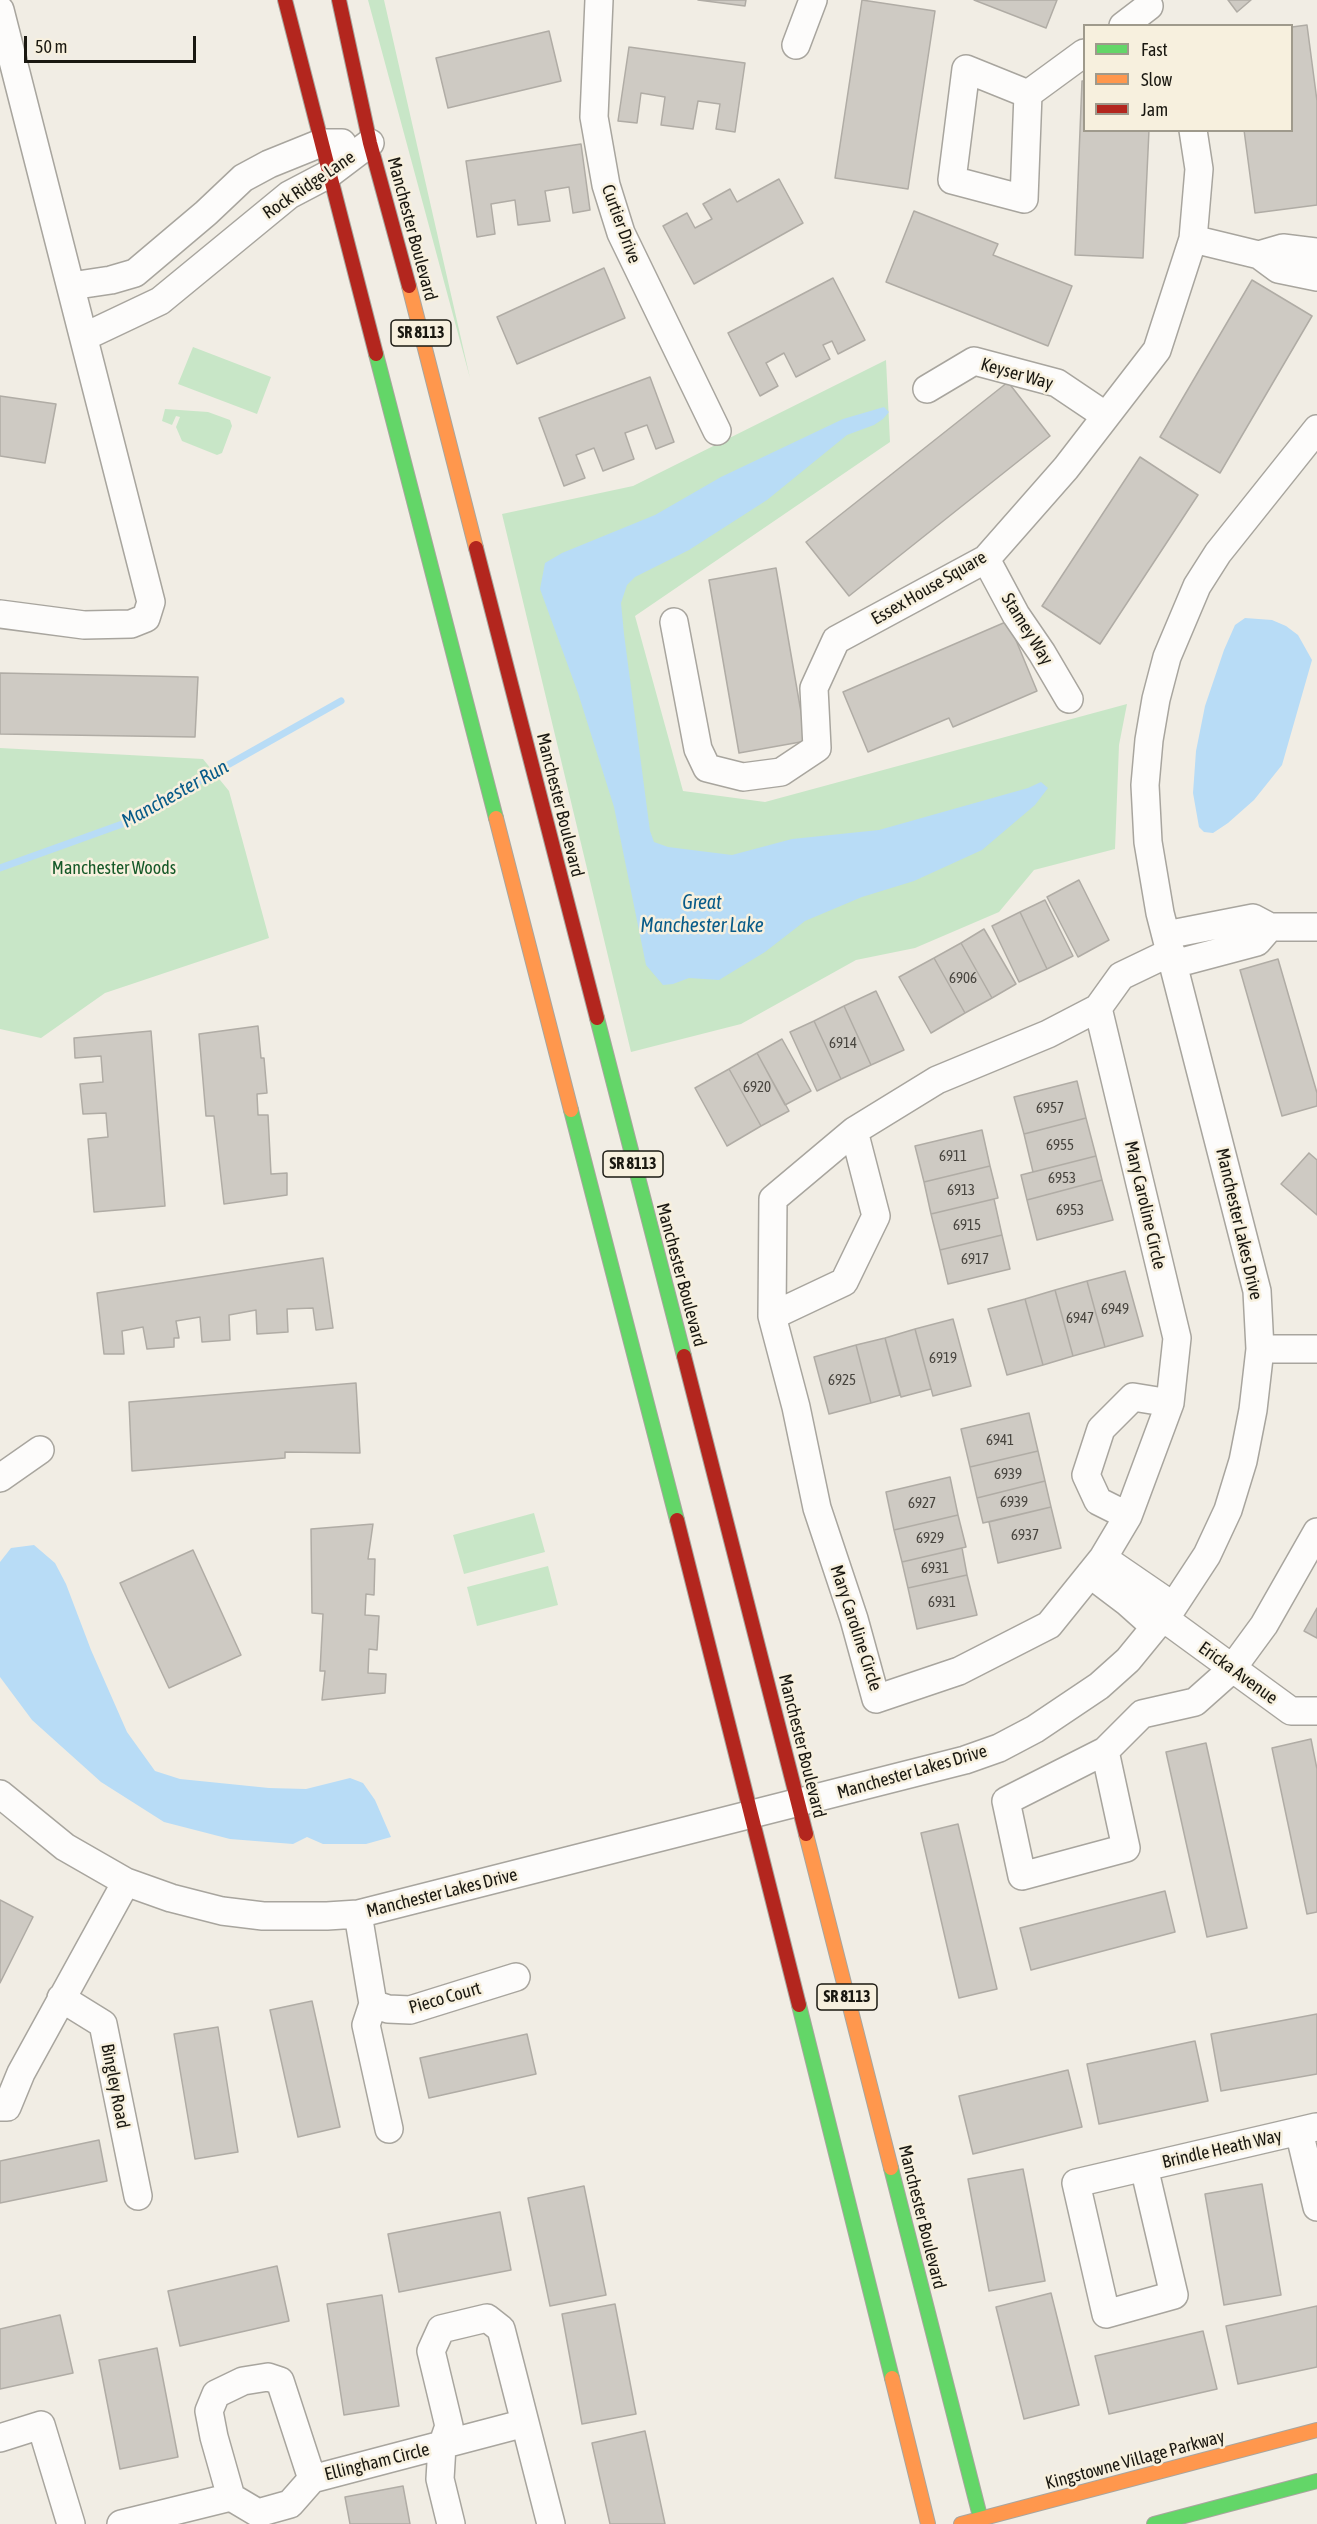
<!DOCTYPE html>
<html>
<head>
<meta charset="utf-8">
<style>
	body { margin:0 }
	#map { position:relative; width:1317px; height:2524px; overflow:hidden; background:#f1ede4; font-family:"Asap Condensed",sans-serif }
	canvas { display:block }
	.legend { position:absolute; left:1083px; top:24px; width:210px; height:108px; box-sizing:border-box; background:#f7f0de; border:2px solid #9f9a8c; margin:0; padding:8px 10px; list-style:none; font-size:18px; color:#1a1811 }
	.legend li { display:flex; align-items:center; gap:12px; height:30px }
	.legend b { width:30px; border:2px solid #9f9a8c }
	.scale { position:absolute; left:24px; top:36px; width:172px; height:27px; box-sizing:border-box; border:3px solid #1a1811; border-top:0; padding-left:8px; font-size:18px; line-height:21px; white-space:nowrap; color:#1a1811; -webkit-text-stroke:4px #f7f0de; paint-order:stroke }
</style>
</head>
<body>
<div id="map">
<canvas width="1317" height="2524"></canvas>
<ul class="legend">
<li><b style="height:8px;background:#63d668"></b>Fast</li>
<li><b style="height:8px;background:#ff974d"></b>Slow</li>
<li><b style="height:8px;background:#b3261e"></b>Jam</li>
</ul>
<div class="scale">50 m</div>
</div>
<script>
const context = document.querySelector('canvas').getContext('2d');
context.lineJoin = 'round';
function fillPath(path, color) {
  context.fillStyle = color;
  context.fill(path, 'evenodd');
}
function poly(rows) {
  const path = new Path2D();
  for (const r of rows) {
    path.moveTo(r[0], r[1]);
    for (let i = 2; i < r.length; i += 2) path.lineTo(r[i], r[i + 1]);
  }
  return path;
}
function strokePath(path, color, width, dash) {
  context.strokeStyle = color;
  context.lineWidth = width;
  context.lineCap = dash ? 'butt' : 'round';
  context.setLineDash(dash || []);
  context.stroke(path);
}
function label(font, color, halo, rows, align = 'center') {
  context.font = font + ' "Asap Condensed",sans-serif';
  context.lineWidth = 5;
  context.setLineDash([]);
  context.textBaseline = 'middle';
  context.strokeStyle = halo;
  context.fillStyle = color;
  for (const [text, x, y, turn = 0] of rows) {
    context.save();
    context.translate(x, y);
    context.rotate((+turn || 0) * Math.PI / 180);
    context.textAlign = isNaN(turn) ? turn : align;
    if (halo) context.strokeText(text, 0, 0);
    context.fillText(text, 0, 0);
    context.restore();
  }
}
fillPath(poly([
	[368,0,384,0,470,378],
	[193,347,271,377,257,414,178,384],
	[886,360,890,442,635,616,683,791,765,802,1127,704,1119,745,1115,849,1034,870,999,912,915,948,856,960,741,1024,631,1052,502,514,633,486],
	[165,409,208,412,230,420,232,426,222,453,217,455,182,441,176,427,180,417,176,416,172,425,162,421],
	[0,748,203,759,229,791,269,938,105,993,41,1038,0,1029],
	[534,1513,545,1552,464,1574,453,1535],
	[548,1566,558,1605,477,1626,467,1587]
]), '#c8e6c7');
fillPath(poly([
	[884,407,889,412,883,419,874,425,847,435,767,500,689,550,635,577,627,585,621,603,624,634,650,831,654,842,668,847,732,855,792,839,879,830,1028,788,1041,782,1048,788,1035,805,982,850,914,881,862,897,805,921,765,952,719,980,689,978,673,984,663,985,646,965,614,807,578,693,540,589,545,563,562,553,655,515,721,477,843,419],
	[1245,618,1272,620,1286,626,1298,635,1312,660,1282,765,1254,800,1228,823,1213,833,1204,832,1199,827,1193,793,1196,751,1205,706,1224,650,1235,625],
	[34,1545,55,1563,66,1584,91,1650,127,1732,155,1771,180,1779,269,1788,306,1789,350,1778,363,1783,375,1800,391,1837,366,1844,323,1844,307,1837,293,1844,230,1839,164,1822,101,1782,32,1720,0,1677,0,1562,11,1548]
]), '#b8dcf6');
strokePath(poly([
	[0,868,125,823,341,701]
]), '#b8dcf6', 7);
const building = poly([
	[698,0,746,0,745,6,698,0],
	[862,0,935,11,908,189,835,178,862,0],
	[974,0,1057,0,1046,28,974,0],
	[1228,0,1251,0,1237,12,1228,0],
	[1307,25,1317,101,1317,205,1255,213,1244,130,1292,130,1292,27,1307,25],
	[549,31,561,81,448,108,436,58,549,31],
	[629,47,745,63,735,132,716,129,720,104,698,101,693,129,661,125,665,97,641,93,637,123,618,121,629,47],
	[1082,81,1084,81,1084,130,1149,130,1143,258,1075,255,1082,81],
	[581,144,590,210,573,213,569,187,545,191,550,221,518,225,515,200,491,204,495,234,477,237,466,161,581,144],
	[779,179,803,223,694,284,663,226,687,213,695,228,712,219,703,204,730,189,737,202,779,179],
	[914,211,998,244,993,255,1072,286,1048,346,886,282,914,211],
	[604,268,625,318,517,364,497,317,604,268],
	[833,278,865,340,838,354,832,341,823,345,830,359,796,377,784,353,766,363,778,386,760,396,728,333,833,278],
	[1252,280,1312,316,1220,473,1160,437,1252,280],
	[650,377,674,442,656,449,647,425,625,433,634,459,603,471,594,448,576,455,585,478,564,486,539,418,650,377],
	[1008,382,1050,436,849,596,806,542,1008,382],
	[0,396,56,404,45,463,0,456,0,396],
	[1140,457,1198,495,1100,644,1042,606,1140,457],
	[776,568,806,741,739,753,709,580,776,568],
	[1008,621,1037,691,953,727,949,718,868,752,843,692,1008,621],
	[0,673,198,677,195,737,0,734,0,673],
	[1079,880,1109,940,1078,957,1047,897,1079,880],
	[1045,900,1073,956,1047,969,1020,912,1045,900],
	[1020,912,1047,969,1019,982,992,926,1020,912],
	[984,929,1016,984,992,998,961,943,984,929],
	[961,943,992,998,965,1013,934,958,961,943],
	[934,958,965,1013,931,1033,899,977,934,958],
	[1278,959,1317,1093,1317,1106,1282,1116,1240,970,1278,959],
	[876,991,904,1050,871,1065,844,1006,876,991],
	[844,1006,871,1065,841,1079,814,1021,844,1006],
	[814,1021,841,1079,817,1091,790,1032,814,1021],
	[258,1026,261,1058,264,1058,267,1093,257,1094,258,1115,268,1115,271,1174,287,1173,287,1195,224,1204,214,1116,206,1116,199,1034,258,1026],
	[151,1031,165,1206,94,1212,88,1139,108,1137,106,1113,83,1114,80,1084,103,1082,101,1056,75,1058,74,1038,151,1031],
	[782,1039,811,1091,785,1105,757,1053,782,1039],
	[757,1053,789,1111,761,1126,729,1069,757,1053],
	[729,1069,761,1126,727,1146,695,1088,729,1069],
	[1077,1081,1086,1118,1024,1134,1014,1097,1077,1081],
	[1086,1118,1096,1156,1033,1172,1024,1134,1086,1118],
	[982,1130,990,1166,924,1182,915,1146,982,1130],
	[1309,1153,1317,1160,1317,1215,1281,1184,1309,1153],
	[1096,1156,1102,1180,1027,1200,1021,1175,1096,1156],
	[990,1166,998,1198,931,1214,924,1182,990,1166],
	[1102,1180,1113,1220,1037,1240,1027,1200,1102,1180],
	[994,1199,1002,1235,940,1250,931,1214,994,1199],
	[1002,1235,1010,1269,948,1284,940,1250,1002,1235],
	[323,1258,333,1328,316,1330,313,1308,287,1309,288,1332,257,1334,256,1310,229,1315,230,1340,202,1342,200,1317,176,1321,179,1338,174,1338,174,1347,147,1349,143,1327,122,1331,124,1354,104,1354,97,1293,323,1258],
	[1125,1271,1143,1336,1105,1347,1087,1281,1125,1271],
	[1087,1281,1105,1347,1073,1356,1055,1290,1087,1281],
	[1055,1290,1073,1356,1043,1365,1025,1299,1055,1290],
	[1025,1299,1043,1365,1007,1375,988,1309,1025,1299],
	[953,1319,971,1386,933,1396,915,1329,953,1319],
	[915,1329,931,1389,901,1397,885,1338,915,1329],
	[885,1338,900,1395,871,1403,856,1345,885,1338],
	[856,1345,871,1403,829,1414,814,1357,856,1345],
	[356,1383,360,1453,285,1452,285,1458,132,1471,129,1402,356,1383],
	[1029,1413,1038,1451,970,1467,961,1429,1029,1413],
	[1038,1451,1045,1481,977,1498,970,1467,1038,1451],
	[950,1477,958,1515,894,1530,886,1492,950,1477],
	[1045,1481,1051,1507,983,1523,977,1498,1045,1481],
	[1051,1507,1061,1548,998,1563,989,1522,1051,1507],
	[958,1515,966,1547,902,1562,894,1530,958,1515],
	[373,1524,368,1559,375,1559,374,1595,366,1594,365,1615,379,1616,377,1650,369,1649,368,1673,386,1674,385,1693,322,1700,325,1671,320,1671,323,1614,312,1613,311,1529,373,1524],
	[962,1548,967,1575,908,1588,902,1562,962,1548],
	[193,1550,241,1655,169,1688,120,1583,193,1550],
	[967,1575,977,1615,917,1629,908,1588,967,1575],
	[1317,1608,1317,1638,1304,1631,1317,1608],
	[1311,1739,1317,1769,1317,1912,1307,1914,1272,1748,1311,1739],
	[1206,1743,1247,1928,1207,1937,1166,1752,1206,1743],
	[958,1824,997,1989,959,1998,921,1833,958,1824],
	[1165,1891,1175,1932,1031,1970,1020,1928,1165,1891],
	[0,1900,33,1917,0,1983,0,1900],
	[312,2001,340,2127,298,2137,270,2010,312,2001],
	[1317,2014,1317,2074,1221,2091,1211,2034,1317,2014],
	[218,2027,238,2152,195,2159,174,2034,218,2027],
	[527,2034,536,2074,429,2098,420,2058,527,2034],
	[1195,2041,1208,2101,1099,2124,1087,2064,1195,2041],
	[1068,2070,1082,2127,973,2154,959,2096,1068,2070],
	[99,2140,107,2181,0,2203,0,2161,99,2140],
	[1023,2169,1045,2281,989,2291,968,2179,1023,2169],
	[1262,2184,1281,2295,1224,2305,1205,2194,1262,2184],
	[584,2186,606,2295,550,2306,528,2198,584,2186],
	[500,2212,511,2270,399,2292,388,2234,500,2212],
	[277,2266,289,2321,180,2346,168,2291,277,2266],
	[1051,2293,1079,2405,1024,2419,996,2307,1051,2293],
	[382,2295,399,2406,344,2415,327,2304,382,2295],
	[615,2304,636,2414,582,2424,562,2314,615,2304],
	[1317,2306,1317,2367,1238,2384,1226,2326,1317,2306],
	[60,2315,73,2373,0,2389,0,2329,60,2315],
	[1203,2331,1217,2389,1109,2414,1095,2356,1203,2331],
	[157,2348,178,2457,120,2469,99,2360,157,2348],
	[645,2431,665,2524,610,2524,592,2443,645,2431],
	[403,2486,410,2524,350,2524,345,2497,403,2486]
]);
fillPath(building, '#cecac3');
strokePath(building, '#b0aca5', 1.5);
const street = poly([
	[599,0,594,117,606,185,621,233,717,431],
	[0,10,151,602,146,618,131,624,84,625,0,614],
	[1123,26,1149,6],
	[796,45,813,0],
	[1028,94,966,69,952,180,1024,199,1028,94,1084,53],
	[1193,239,1259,255,1278,269,1317,277],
	[1259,255,1283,248,1317,252],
	[71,286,111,280,135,273,206,213,243,178,269,164,321,143,342,143],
	[84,337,160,301,289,195,329,174,370,143],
	[927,389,974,361,1057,383,1106,416],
	[986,559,1016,615,1042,653,1069,699],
	[674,622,698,749,707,768,743,777,781,772,817,748,814,688,836,640,986,559,1066,468,1157,350,1193,239,1199,169,1193,130],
	[1166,935,1253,918,1270,927,1317,927],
	[1174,964,1257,942,1270,927],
	[854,1131,773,1199,772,1316,796,1407,817,1508,854,1619,876,1699,959,1671,1049,1625,1103,1558,1128,1516,1170,1403],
	[772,1316,844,1282,876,1216,854,1131,937,1080,1048,1034,1098,1008],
	[1260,1349,1317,1349],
	[0,1478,40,1450],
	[1128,1516,1098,1501,1086,1475,1101,1429,1133,1397,1170,1403,1177,1338,1098,1008,1121,976,1171,952],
	[1103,1558,1173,1606],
	[1090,1574,1127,1602,1155,1627],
	[1165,1619,1291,1711,1317,1711],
	[1105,1751,1126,1848,1022,1876,1006,1801,1105,1751,1142,1714,1195,1702,1231,1670,1264,1625,1317,1532],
	[0,1794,65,1847,126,1882,171,1898,222,1911,263,1916,327,1916,358,1914,965,1760,999,1748,1035,1729,1099,1686,1128,1660,1155,1627,1165,1619,1207,1555,1228,1510,1243,1461,1253,1410,1260,1349,1257,1291,1160,913,1148,842,1145,785,1149,740,1156,699,1167,657,1197,586,1218,553,1317,429],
	[358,1914,373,2004,366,2025,389,2129],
	[61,1998,103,2024,138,2196],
	[373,2004,388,2009,410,2010,516,1977],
	[0,2107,7,2107,21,2073,126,1882],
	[1316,2127,1299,2131,1317,2207],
	[1144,2167,1174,2295,1106,2314,1076,2183,1299,2131],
	[0,2438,41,2425,71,2524],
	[231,2497,214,2437,209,2411,216,2394,243,2381,268,2377,280,2381,312,2479],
	[121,2524,231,2497,258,2513,290,2504,312,2479,525,2423],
	[451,2524,440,2479,442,2446,449,2426,431,2351,441,2329,487,2318,501,2329,551,2524]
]);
const fast = poly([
	[376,354,496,818],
	[597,1018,684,1356],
	[571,1110,677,1520],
	[799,2005,892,2378],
	[891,2168,982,2524],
	[1154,2524,1317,2481]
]);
const slow = poly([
	[409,286,476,548],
	[496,818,571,1110],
	[806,1834,891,2168],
	[892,2378,928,2524],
	[961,2524,1317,2430]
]);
const jam = poly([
	[285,0,376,354],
	[339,0,370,143,409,286],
	[476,548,597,1018],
	[684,1356,806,1834],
	[677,1520,799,2005]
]);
strokePath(street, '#a8a59e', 30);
strokePath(fast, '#a8a59e', 16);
strokePath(slow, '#a8a59e', 16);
strokePath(jam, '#a8a59e', 16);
strokePath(street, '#fdfcfb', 27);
strokePath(fast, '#63d668', 14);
strokePath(slow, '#ff974d', 14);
strokePath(jam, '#b3261e', 14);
label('15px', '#47443e', null, [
	["6906",963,978],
	["6914",843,1043],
	["6920",757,1087],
	["6957",1050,1108],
	["6955",1060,1145],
	["6911",953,1156],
	["6953",1062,1178],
	["6913",961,1190],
	["6953",1070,1210],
	["6915",967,1225],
	["6917",975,1259],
	["6949",1115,1309],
	["6947",1080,1318],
	["6919",943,1358],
	["6925",842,1380],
	["6941",1000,1440],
	["6939",1008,1474],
	["6939",1014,1502],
	["6927",922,1503],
	["6937",1025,1535],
	["6929",930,1538],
	["6931",935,1568],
	["6931",942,1602]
]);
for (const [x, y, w] of [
	[421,333,60],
	[633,1164,60],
	[847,1997,60]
]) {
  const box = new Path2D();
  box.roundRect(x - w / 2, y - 13, w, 26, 4.5);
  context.fillStyle = '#f7f0de';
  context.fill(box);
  strokePath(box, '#1a1811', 1.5);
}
label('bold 16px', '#1a1811', null, [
	["SR 8113",421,333],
	["SR 8113",633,1164],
	["SR 8113",847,1997]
]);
label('18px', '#1a1811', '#f7f0de', [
	["Rock Ridge Lane",309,185,-34],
	["Curtier Drive",621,224,70],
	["Manchester Boulevard",412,229,75],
	["Keyser Way",1017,374,16],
	["Essex House Square",929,588,-30],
	["Stamey Way",1027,629,58],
	["Manchester Boulevard",560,805,76],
	["Mary Caroline Circle",1145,1205,77],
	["Manchester Lakes Drive",1239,1224,77],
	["Manchester Boulevard",681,1275,75],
	["Mary Caroline Circle",856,1628,72],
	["Ericka Avenue",1238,1673,36],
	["Manchester Boulevard",802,1746,76],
	["Manchester Lakes Drive",912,1772,-16],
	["Manchester Lakes Drive",442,1893,-14],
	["Pieco Court",445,1998,-16],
	["Bingley Road",115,2086,79],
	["Brindle Heath Way",1222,2149,-13],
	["Manchester Boulevard",922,2217,76],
	["Kingstowne Village Parkway",1135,2460,-15],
	["Ellingham Circle",377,2462,-14]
]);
label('18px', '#155928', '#f7f0de', [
	["Manchester Woods",114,868]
]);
label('italic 20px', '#085b89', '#f7f0de', [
	["Manchester Run",175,794,-29],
	["Great",702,903],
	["Manchester Lake",702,926]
]);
</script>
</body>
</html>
